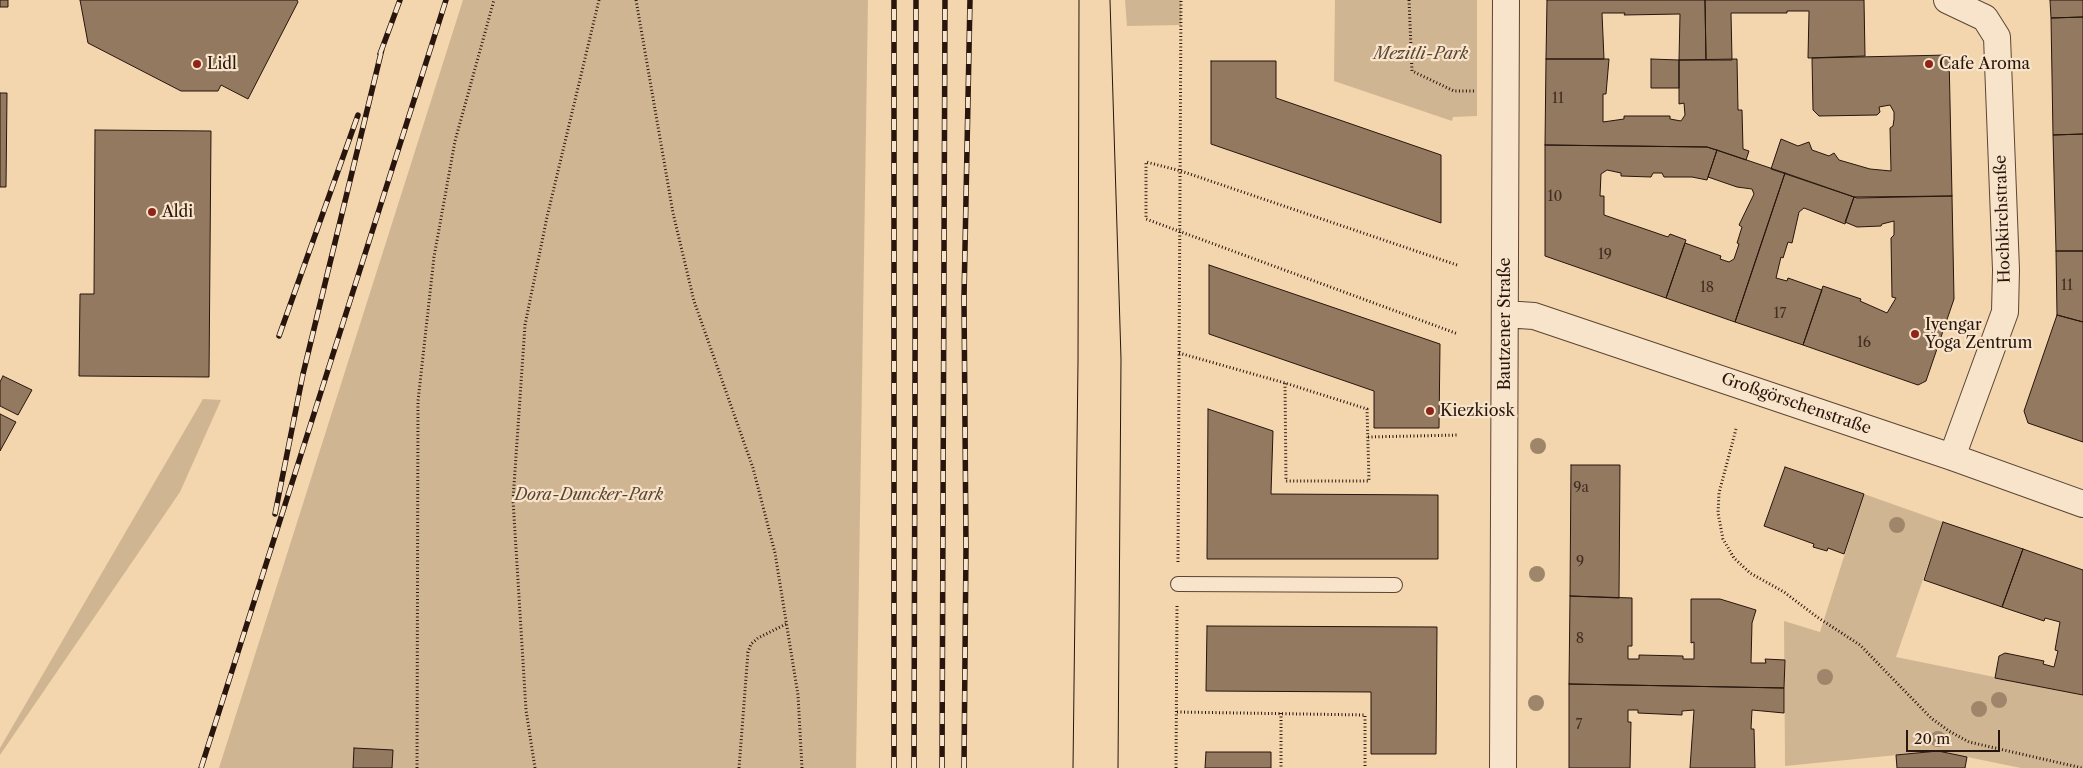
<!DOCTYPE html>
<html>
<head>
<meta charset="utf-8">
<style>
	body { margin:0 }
	#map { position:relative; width:2083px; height:768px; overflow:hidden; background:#f3d6ad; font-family:"Libre Caslon Text",serif }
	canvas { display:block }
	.scale { position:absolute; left:1906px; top:730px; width:94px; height:22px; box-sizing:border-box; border:2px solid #28150d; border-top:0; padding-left:6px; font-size:15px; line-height:18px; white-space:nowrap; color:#28150d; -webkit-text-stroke:4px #f7e4ca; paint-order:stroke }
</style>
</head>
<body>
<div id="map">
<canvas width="2083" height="768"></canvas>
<div class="scale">20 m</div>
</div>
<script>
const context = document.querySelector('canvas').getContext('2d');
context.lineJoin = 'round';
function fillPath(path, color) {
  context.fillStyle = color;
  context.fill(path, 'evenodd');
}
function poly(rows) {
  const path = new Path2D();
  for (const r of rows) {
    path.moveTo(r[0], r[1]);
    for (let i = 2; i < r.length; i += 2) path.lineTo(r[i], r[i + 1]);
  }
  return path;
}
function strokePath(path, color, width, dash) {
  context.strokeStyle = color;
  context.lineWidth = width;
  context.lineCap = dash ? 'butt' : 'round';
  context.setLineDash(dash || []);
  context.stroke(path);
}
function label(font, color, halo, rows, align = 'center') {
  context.font = font + ' "Libre Caslon Text",serif';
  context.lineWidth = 4.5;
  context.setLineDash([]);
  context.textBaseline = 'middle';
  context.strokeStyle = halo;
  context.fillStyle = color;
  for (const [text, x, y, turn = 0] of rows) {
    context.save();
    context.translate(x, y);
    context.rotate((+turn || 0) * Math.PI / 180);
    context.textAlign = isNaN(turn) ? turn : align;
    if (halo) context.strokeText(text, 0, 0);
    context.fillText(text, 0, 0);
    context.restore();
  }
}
fillPath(poly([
	[463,0,868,0,856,768,219,768],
	[1125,0,1181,0,1181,25,1127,26],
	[1335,0,1477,0,1477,116,1453,117,1452,121,1334,81],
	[203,399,221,400,180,492,0,755,0,748],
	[1864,494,1943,522,1896,657,2083,695,2083,768,2021,768,1938,751,1785,766,1784,621,1820,632]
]), '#d0b592');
const building = poly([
	[0,0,8,0,8,7,0,7,0,0],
	[80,0,297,0,298,2,248,99,221,85,218,91,181,91,88,43,80,0],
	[1547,0,1705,0,1706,60,1679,60,1680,14,1624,15,1625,13,1602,13,1604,59,1546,59,1547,0],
	[1705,0,1864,0,1865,56,1808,58,1809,11,1787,11,1787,13,1731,13,1732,60,1706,60,1705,0],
	[2050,0,2083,0,2083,17,2051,18,2050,0],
	[2083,17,2083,134,2053,135,2051,18,2083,17],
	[1949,55,1952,196,1857,198,1771,169,1781,139,1798,146,1809,142,1812,150,1829,156,1834,153,1839,160,1870,169,1891,171,1890,128,1893,126,1894,119,1894,112,1890,105,1879,107,1880,112,1877,115,1819,116,1813,110,1812,58,1949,55],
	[1546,59,1609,59,1606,94,1603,94,1603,122,1624,119,1624,116,1670,116,1670,119,1681,121,1685,115,1684,103,1679,104,1679,60,1737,59,1738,110,1742,110,1743,149,1749,151,1746,160,1707,147,1545,145,1546,59],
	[1651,59,1679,60,1679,88,1651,88,1651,59],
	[1211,61,1276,61,1276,98,1441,155,1441,223,1211,144,1211,61],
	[0,93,7,93,6,187,0,187,0,93],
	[95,130,211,131,209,377,79,376,80,294,94,294,95,130],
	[2083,134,2083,251,2056,251,2053,135,2083,134],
	[1545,145,1707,147,1717,150,1707,180,1692,177,1664,177,1662,173,1653,173,1651,177,1621,176,1621,173,1607,170,1601,174,1600,196,1604,196,1604,215,1668,237,1670,234,1686,240,1666,298,1545,256,1545,145],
	[1717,150,1785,173,1735,322,1666,298,1685,243,1721,256,1720,259,1729,262,1734,259,1739,244,1737,243,1742,227,1739,225,1754,194,1752,189,1737,187,1708,177,1717,150],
	[1785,173,1854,197,1845,224,1804,208,1799,212,1792,243,1788,242,1783,258,1781,257,1776,278,1787,281,1788,278,1822,290,1803,345,1735,322,1785,173],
	[1952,196,1954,299,1926,381,1918,385,1803,345,1823,286,1861,299,1860,301,1887,313,1896,298,1892,297,1891,238,1894,235,1894,221,1882,224,1881,226,1857,227,1845,222,1854,197,1952,196],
	[2056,251,2083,251,2083,322,2057,315,2056,251],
	[1209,265,1440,344,1439,428,1374,428,1374,391,1209,334,1209,265],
	[2057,315,2083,322,2083,442,2028,423,2024,411,2057,315],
	[3,376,32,390,18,415,0,406,0,382,3,376],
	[1208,409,1273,431,1271,494,1438,495,1438,559,1207,559,1208,409],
	[0,414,16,422,0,451,0,414],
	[1571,465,1620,465,1619,598,1570,596,1571,465],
	[1785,467,1864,494,1844,554,1828,548,1827,551,1813,547,1814,544,1764,526,1785,467],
	[1943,522,2023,549,2002,607,1924,580,1943,522],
	[2023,549,2083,570,2083,695,1995,678,1999,656,2005,653,2044,661,2043,664,2054,667,2058,651,2055,650,2060,622,2045,618,2044,621,2002,607,2023,549],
	[1570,596,1632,598,1632,646,1628,646,1628,659,1639,659,1639,655,1683,656,1683,659,1694,659,1694,642,1691,643,1691,599,1720,599,1756,610,1752,623,1751,663,1766,663,1765,659,1785,660,1784,688,1569,684,1570,596],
	[1207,626,1437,627,1436,754,1371,754,1371,692,1206,691,1207,626],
	[1569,684,1784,688,1784,713,1752,710,1751,729,1754,729,1755,768,1690,768,1694,710,1682,711,1682,715,1638,713,1638,710,1628,710,1628,722,1631,722,1630,768,1569,768,1569,684],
	[354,748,393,750,392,768,353,768,354,748],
	[1938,751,1967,757,1965,768,1897,768,1896,755,1938,751],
	[1206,752,1271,752,1271,768,1205,768,1206,752]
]);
fillPath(building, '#927960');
strokePath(building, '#28150d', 1);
const service = poly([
	[1178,584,1395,585]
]);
const minor = poly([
	[1947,0,1985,18,1997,37,2006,270,2005,312,1952,457],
	[1505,314,1534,316,1952,457,2083,504],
	[1503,768,1506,0]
]);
strokePath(service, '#5b4535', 16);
strokePath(minor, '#5b4535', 28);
strokePath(poly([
	[636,0,673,213,694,301,753,468,775,553,798,695,802,768],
	[1409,0,1412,71,1454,91,1476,91],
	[1457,265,1181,171,1146,162,1146,219,1458,334],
	[1179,353,1285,383,1367,409,1369,481,1286,481,1285,383],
	[1736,429,1719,493,1718,513,1723,539,1734,558,1750,573,1784,592,1817,617,1860,645,1931,718,1949,731,1969,742,2082,768],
	[1368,437,1459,435],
	[1178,562,1181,0],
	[1177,712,1365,715,1365,768],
	[1281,713,1281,768],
	[417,768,418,401,434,257,455,141,494,0],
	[535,768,526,710,513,500,525,325,547,217,599,0],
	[739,768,748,652,751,644,758,638,786,624],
	[1176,768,1177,606]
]), '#28150d', 3, [1, 2.5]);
strokePath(service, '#f7e4ca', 14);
strokePath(minor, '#f7e4ca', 26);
strokePath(poly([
	[1110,0,1121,359,1118,768],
	[1073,768,1078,362,1079,0]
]), '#28150d', 1);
const rail = poly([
	[380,54,400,0],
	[279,336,358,115],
	[275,514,303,374,382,49],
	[201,768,446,0],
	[894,768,894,0],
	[914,768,916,0],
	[942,768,945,0],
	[964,768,966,548,964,298,970,0]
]);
strokePath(rail, '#28150d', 5.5);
strokePath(rail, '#f7e4ca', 4, [11]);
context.fillStyle = '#9f866b';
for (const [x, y] of [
	[1538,446],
	[1897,525],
	[1537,574],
	[1825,677],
	[1999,700],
	[1536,703],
	[1979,709],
	[1938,739]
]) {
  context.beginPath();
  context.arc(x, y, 8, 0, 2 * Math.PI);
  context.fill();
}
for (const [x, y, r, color] of [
	[197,64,5,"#8f2418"],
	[1929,64,5,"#8f2418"],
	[152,212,5,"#8f2418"],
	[1915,334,5,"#8f2418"],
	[1430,411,5,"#8f2418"]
]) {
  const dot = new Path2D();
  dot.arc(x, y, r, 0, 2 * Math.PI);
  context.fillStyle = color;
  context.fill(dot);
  strokePath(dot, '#f7e4ca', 2);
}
label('14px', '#422e22', null, [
	["11",1558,99],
	["10",1555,197],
	["19",1605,255],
	["11",2067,286],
	["18",1707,288],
	["17",1780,314],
	["16",1864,343],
	["9a",1581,488],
	["9",1580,562],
	["8",1580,639],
	["7",1579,725]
]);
label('italic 16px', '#5a4535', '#f7e4ca', [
	["Mezitli-Park",1421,54],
	["Dora-Duncker-Park",589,495]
]);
label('16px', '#28150d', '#f7e4ca', [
	["Lidl",207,64],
	["Cafe Aroma",1939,64],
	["Aldi",162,212],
	["Iyengar",1925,325],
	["Yoga Zentrum",1925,343],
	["Kiezkiosk",1440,411]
], 'left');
label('16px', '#28150d', '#f7e4ca', [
	["Hochkirchstraße",2003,219,-92],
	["Bautzener Straße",1505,324,-90],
	["Großgörschenstraße",1796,404,19]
]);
</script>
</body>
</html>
